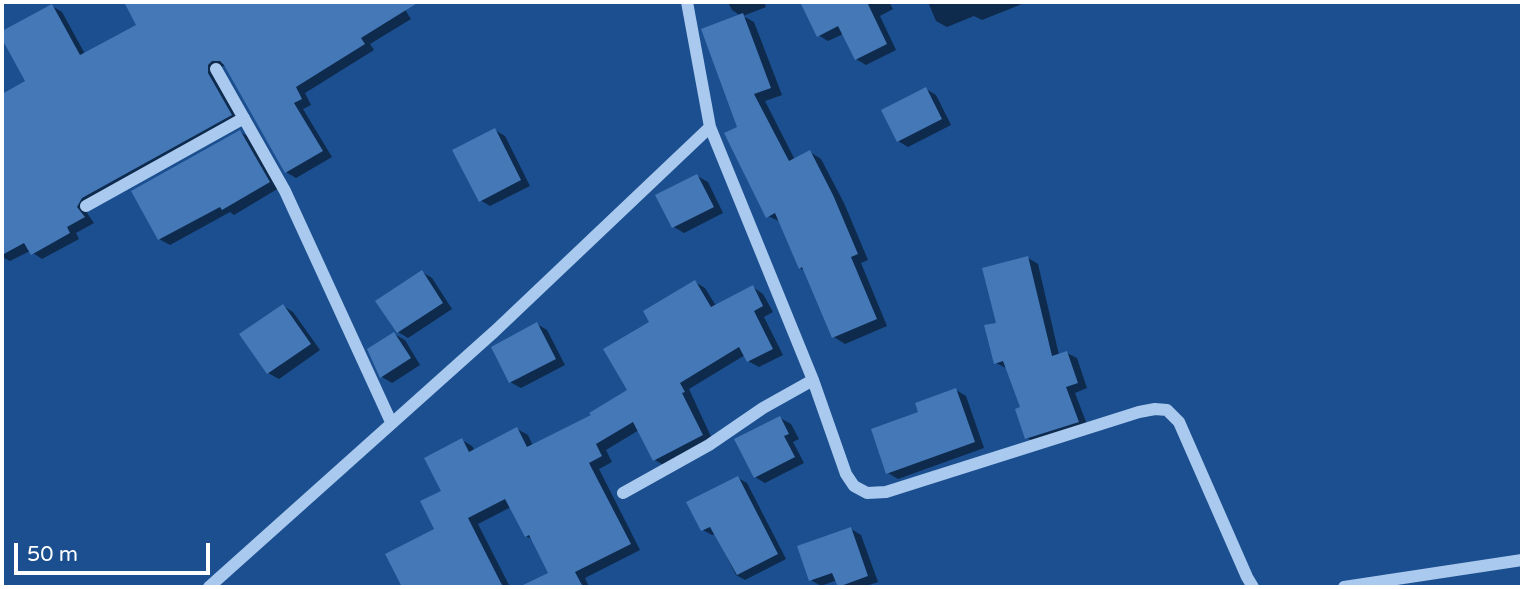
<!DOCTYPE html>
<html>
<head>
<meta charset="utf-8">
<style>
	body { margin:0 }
	#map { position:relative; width:1524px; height:589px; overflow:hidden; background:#1b4f8f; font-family:"Varela Round",sans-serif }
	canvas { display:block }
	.frame { position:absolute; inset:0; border:4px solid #fff; pointer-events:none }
	.scale { position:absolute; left:14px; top:543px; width:196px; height:32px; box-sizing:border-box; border:4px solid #fff; border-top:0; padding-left:9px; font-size:21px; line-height:24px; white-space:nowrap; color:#fff; -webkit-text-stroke:5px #1b4f8f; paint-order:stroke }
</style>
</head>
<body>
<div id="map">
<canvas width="1524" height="589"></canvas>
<div class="frame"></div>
<div class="scale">50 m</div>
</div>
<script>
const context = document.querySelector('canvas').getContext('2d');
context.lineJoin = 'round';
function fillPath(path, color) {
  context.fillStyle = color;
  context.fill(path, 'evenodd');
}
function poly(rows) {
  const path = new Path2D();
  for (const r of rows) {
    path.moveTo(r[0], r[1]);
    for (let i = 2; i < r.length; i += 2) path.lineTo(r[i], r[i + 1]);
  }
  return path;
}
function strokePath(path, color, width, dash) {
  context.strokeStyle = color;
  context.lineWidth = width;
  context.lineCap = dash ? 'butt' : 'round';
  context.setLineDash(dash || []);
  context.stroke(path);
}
fillPath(poly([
	[126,2,346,2,350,9,361,2,400,2,411,19,370,44,374,50,305,93,311,105,303,109,332,157,296,178,286,172,226,66,223,66,218,71,241,121,92,204,87,213,94,223,76,233,79,239,42,259,30,251,10,261,2,257,2,96,27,82,2,33,52,6,62,12,85,54,139,25],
	[728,2,764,2,766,7,743,16,754,22,782,95,765,101,795,160,810,152,821,159,844,203,868,260,861,263,887,326,845,344,834,337,805,271,800,268,781,222,768,216,739,127,741,16,732,10],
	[802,2,889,2,893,9,880,16,896,50,866,65,856,59,843,34,828,41,818,35],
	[928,2,1027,2,982,20,974,16,947,27,936,21],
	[926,89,936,95,951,125,908,147,898,141],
	[495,130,505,136,530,186,490,206,480,200],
	[240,132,251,138,279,188,234,215,230,212,170,245,159,239],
	[697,176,708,182,723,213,684,233,674,227],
	[1028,258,1038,264,1059,355,1067,353,1077,358,1087,388,1075,393,1088,427,1037,443,1027,438,1022,409,1006,368,996,363,998,324],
	[422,272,432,278,452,309,408,338,398,332],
	[695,282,705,288,716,306,753,287,763,294,773,312,764,317,783,355,759,367,748,361,745,355,689,389,713,441,665,466,655,460,639,430,606,450,612,462,599,469,640,550,585,578,589,587,523,587,551,573,533,540,526,536,511,507,478,524,510,587,404,587,387,555,437,530,443,492,462,440,472,446,475,451,517,429,528,435,533,446,594,416,629,391,652,323],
	[283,306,293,312,320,350,279,379,268,373],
	[537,324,547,330,565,365,521,388,510,382],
	[394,334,405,340,420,365,392,383,382,377],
	[956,390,966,396,984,448,898,479,888,473,920,413],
	[780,418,791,424,799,439,793,442,804,463,765,483,755,477],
	[738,478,747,483,786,559,745,580,736,575,715,534,712,535,703,530],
	[851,529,861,535,878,582,863,587,841,587,837,580,821,586,811,580]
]), '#0007');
fillPath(poly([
	[124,2,419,2,361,38,365,44,296,87,302,99,294,103,323,151,285,173,224,65,220,61,212,61,208,65,208,73,232,115,82,198,77,207,85,217,67,227,70,233,31,255,24,243,2,255,2,94,25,81,2,39,2,31,52,4,80,55,136,25],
	[800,2,867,2,887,44,855,60,838,26,817,37],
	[743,13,771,88,754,94,789,161,810,150,833,195,858,254,851,257,877,319,832,338,802,267,799,269,775,213,766,218,724,133,737,127,701,29],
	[926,87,942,119,897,142,881,110],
	[495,128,521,180,479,202,452,150],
	[240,130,270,182,222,210,220,207,158,240,131,191],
	[697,174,714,207,672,228,655,195],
	[1028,256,1052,356,1067,351,1078,383,1066,387,1079,422,1025,439,1015,409,1020,407,1003,361,994,364,984,325,996,323,982,268],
	[422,270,443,303,397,333,375,301],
	[695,280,711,307,753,285,763,306,754,311,773,349,747,362,739,347,680,383,685,392,682,393,703,435,653,461,633,422,596,444,602,456,589,463,631,544,575,572,583,587,519,587,548,573,529,535,525,537,505,499,468,518,503,587,402,587,385,554,434,529,420,501,441,491,424,458,462,438,469,452,517,427,527,447,591,415,589,413,627,390,603,349,649,322,643,311],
	[283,304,311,344,267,374,239,334],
	[537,322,556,359,509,383,491,347],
	[394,332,411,358,380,378,367,349],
	[956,388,975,442,886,474,871,429,918,412,915,403],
	[780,416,789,434,784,436,795,457,754,478,734,439],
	[738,476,778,554,737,575,710,527,701,531,686,502],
	[851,527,868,576,838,587,832,573,809,581,797,546]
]), '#4478b7');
strokePath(poly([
	[687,2,710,127,813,380,846,474,854,486,867,493,886,492,1139,412,1155,409,1167,410,1179,422,1247,577,1253,587],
	[216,69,285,191,391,422],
	[86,206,244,118],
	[623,493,709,445,763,408,813,380],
	[209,587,495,331,710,127],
	[1344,587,1522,560]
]), '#a9c9ee', 12);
</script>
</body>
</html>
